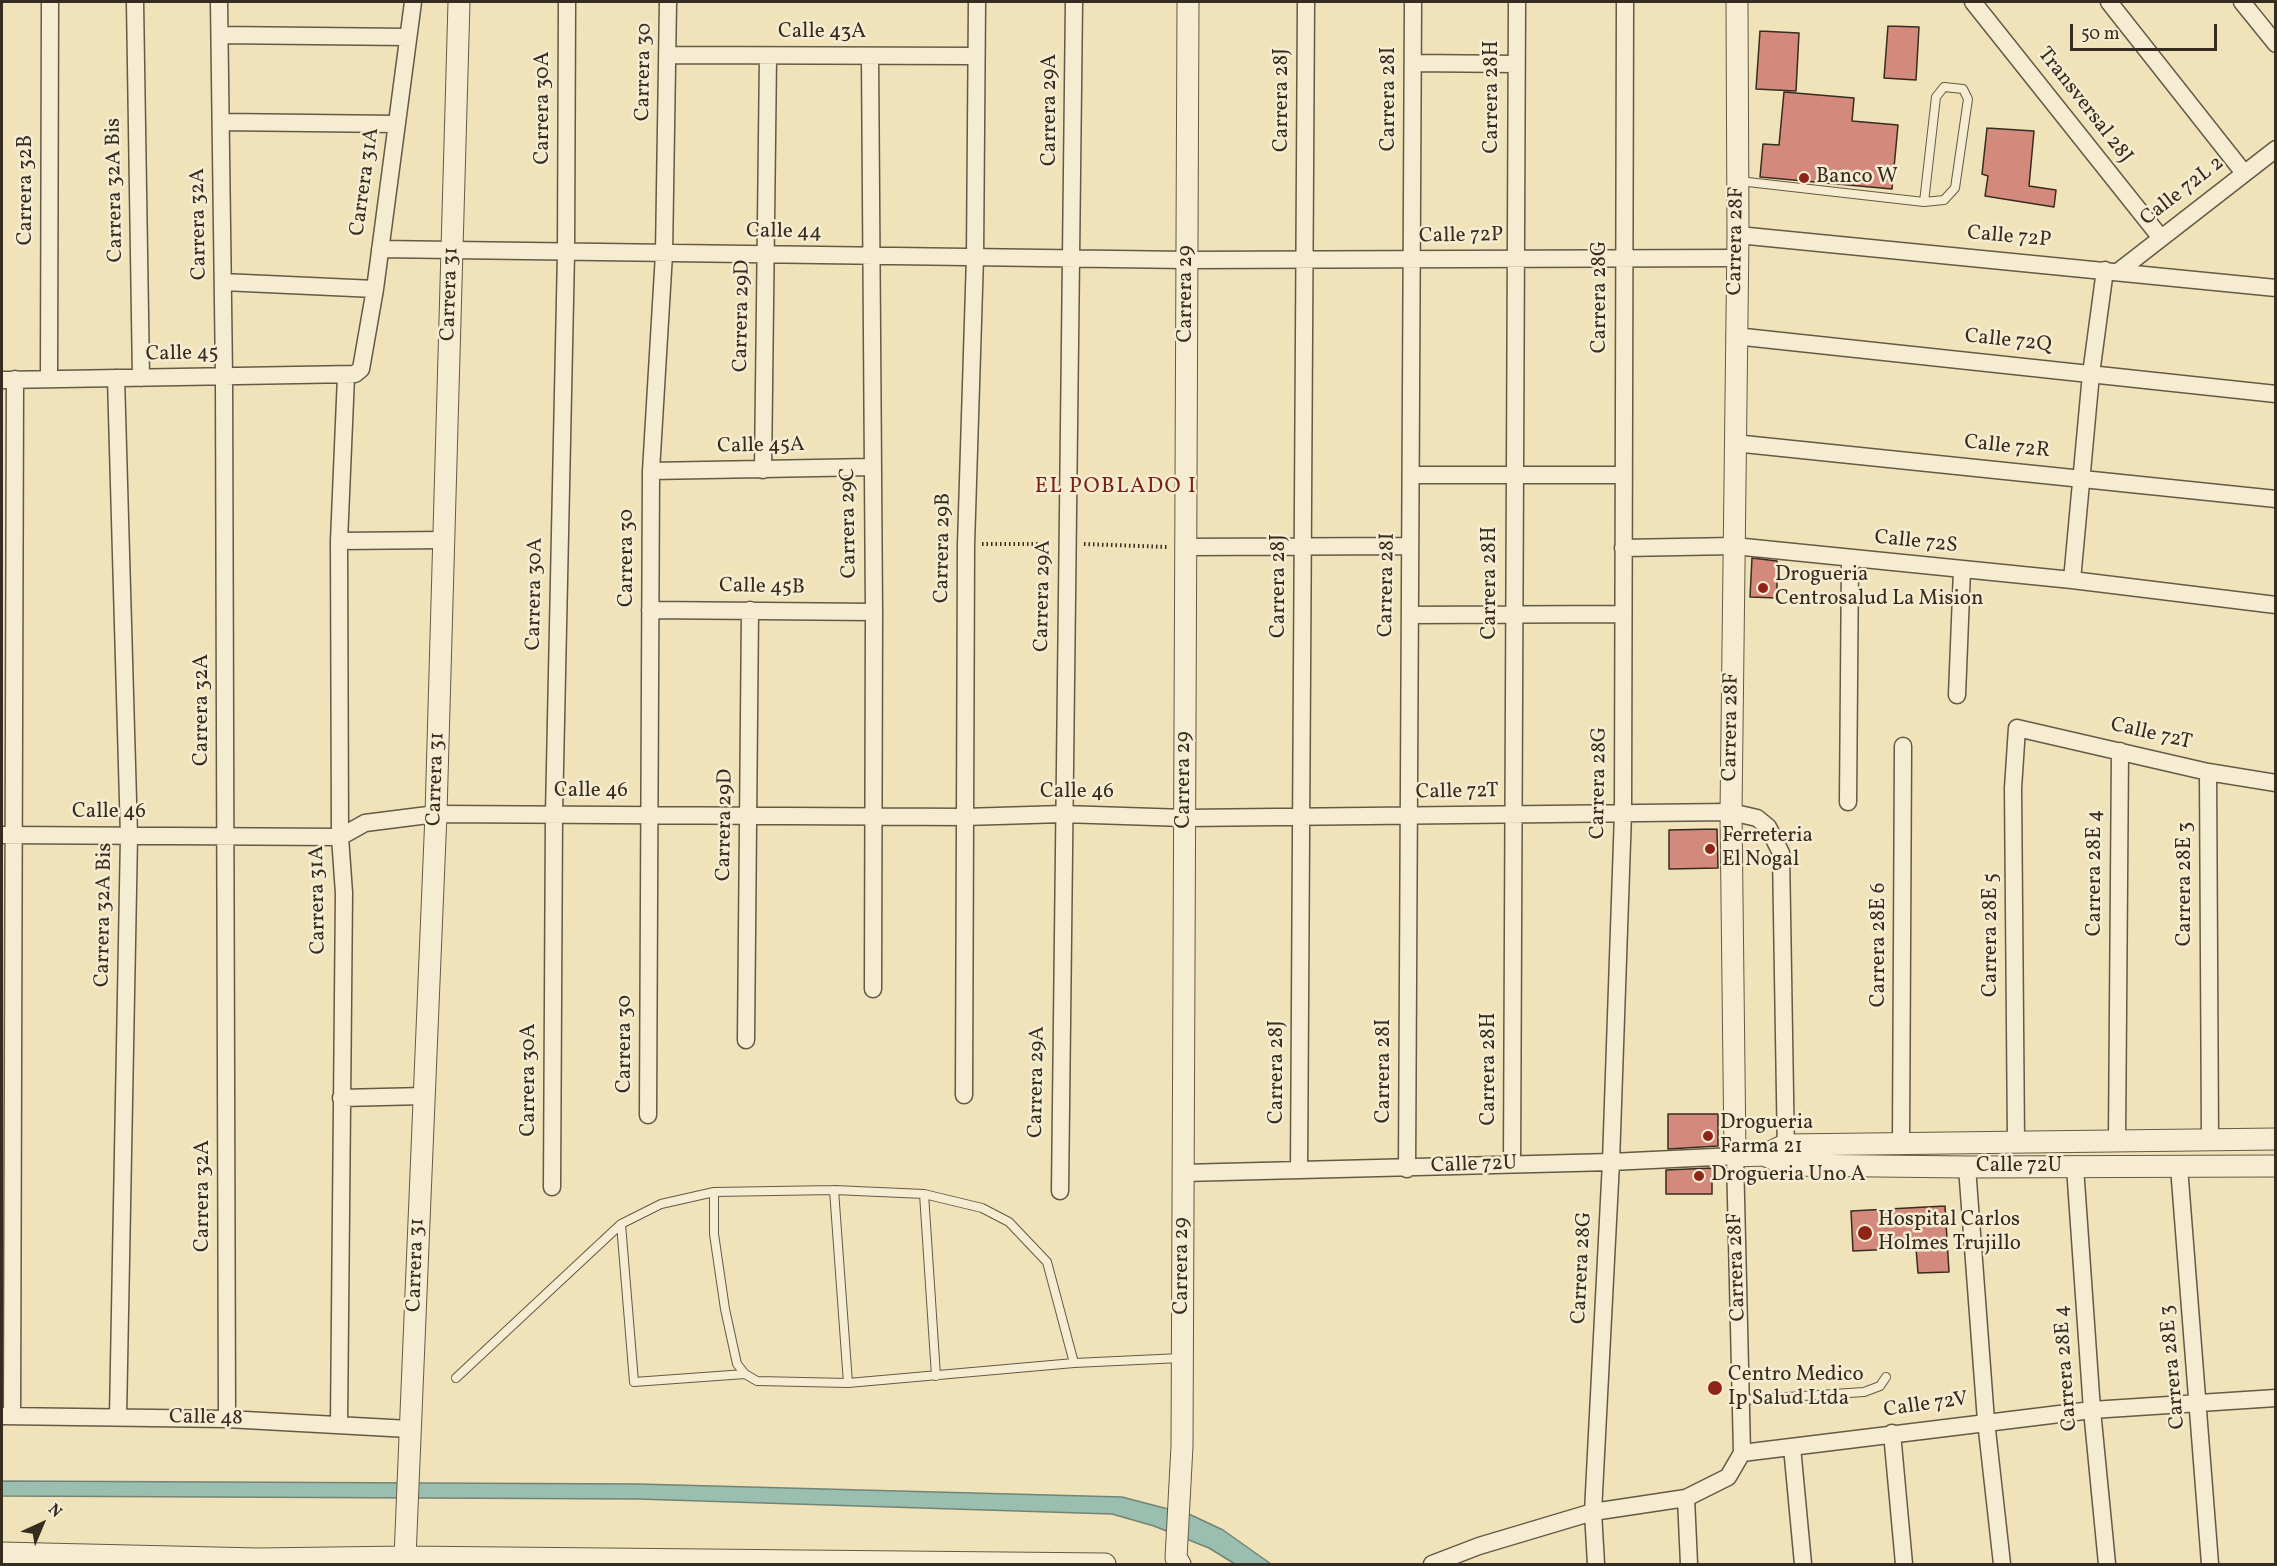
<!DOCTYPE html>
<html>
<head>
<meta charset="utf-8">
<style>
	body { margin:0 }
	#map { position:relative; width:2277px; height:1566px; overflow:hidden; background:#f0e2b9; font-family:Vollkorn,serif }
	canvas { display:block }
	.frame { position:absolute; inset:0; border:3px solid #362c1f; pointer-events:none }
	.north { position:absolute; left:12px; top:1494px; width:60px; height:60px; -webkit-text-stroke:4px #f5ecd2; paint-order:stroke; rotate:44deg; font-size:16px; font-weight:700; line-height:24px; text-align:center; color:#362c1f }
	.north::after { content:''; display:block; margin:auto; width:21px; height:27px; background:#362c1f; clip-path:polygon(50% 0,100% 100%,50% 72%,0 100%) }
	.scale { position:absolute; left:2070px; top:24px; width:147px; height:27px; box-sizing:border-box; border:3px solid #362c1f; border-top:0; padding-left:8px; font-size:18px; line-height:21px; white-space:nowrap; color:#362c1f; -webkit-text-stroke:4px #f5ecd2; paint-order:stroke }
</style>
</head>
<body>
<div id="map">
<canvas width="2277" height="1566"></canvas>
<div class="frame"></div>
<div class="north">N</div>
<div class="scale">50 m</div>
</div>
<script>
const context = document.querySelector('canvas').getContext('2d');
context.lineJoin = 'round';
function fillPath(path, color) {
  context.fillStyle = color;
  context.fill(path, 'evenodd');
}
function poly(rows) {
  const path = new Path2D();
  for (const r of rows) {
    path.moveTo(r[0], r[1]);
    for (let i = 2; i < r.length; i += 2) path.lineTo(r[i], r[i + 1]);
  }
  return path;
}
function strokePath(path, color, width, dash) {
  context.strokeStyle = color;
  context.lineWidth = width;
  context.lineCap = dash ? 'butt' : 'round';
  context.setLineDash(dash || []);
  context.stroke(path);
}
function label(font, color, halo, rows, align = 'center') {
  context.font = font + ' Vollkorn,serif';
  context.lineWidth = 5;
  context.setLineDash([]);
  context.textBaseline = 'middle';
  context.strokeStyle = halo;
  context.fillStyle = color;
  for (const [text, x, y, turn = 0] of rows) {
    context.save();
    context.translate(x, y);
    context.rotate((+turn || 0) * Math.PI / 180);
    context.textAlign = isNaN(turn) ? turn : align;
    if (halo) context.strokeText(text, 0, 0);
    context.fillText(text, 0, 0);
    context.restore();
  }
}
const water = poly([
	[2,1481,638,1484,1122,1497,1191,1515,1223,1530,1271,1564,1235,1564,1209,1548,1154,1526,1112,1514,637,1499,2,1496,2,1481]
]);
fillPath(water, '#9abeaf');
strokePath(water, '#728475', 1.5);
const building = poly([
	[1888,26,1919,27,1916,80,1884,78,1888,26],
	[1760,31,1799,33,1796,91,1756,89,1760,31],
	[1784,92,1854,98,1852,121,1898,125,1892,189,1760,177,1763,144,1779,145,1784,92],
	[1987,128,2034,131,2029,186,2056,190,2054,207,1985,196,1988,176,1982,174,1987,128],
	[1752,558,1777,561,1777,598,1750,597,1752,558],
	[1717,829,1718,868,1669,869,1669,830,1717,829],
	[1668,1114,1718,1114,1718,1146,1668,1149,1668,1114],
	[1712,1168,1712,1194,1666,1194,1666,1170,1712,1168],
	[1945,1206,1949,1272,1918,1273,1916,1248,1853,1251,1851,1211,1945,1206]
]);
fillPath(building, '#d4897d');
strokePath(building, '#362c1f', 1.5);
const service = poly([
	[1739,181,1924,202,1944,200,1955,188,1968,99,1963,89,1944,87,1936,97,1924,202],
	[834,1190,848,1383],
	[924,1194,936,1376],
	[621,1224,634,1382,745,1374],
	[1074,1363,1047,1262,1009,1222,982,1208,924,1194,834,1190,714,1192,714,1234,725,1309,737,1364,745,1374,757,1381,848,1383,1074,1363,1181,1358],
	[456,1378,621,1224,661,1204,714,1192],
	[1741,1400,1864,1392,1880,1386,1886,1377]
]);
const minor = poly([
	[135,2,141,378],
	[219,2,224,377,227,1419],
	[1973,2,2161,238],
	[2109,2,2244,173],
	[2242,2,2276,44],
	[220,35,408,37],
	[667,55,976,56],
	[870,56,874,612,873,989],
	[1413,63,1516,64],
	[221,122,397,124],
	[1738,235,2276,288],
	[380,249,1187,260,1737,258],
	[2119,271,2276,149],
	[223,282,375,289],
	[1735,336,2276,394],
	[116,378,129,836,118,1417],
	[49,379,50,2],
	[2,380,355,374,361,369,375,289,413,2],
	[1734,443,2276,499],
	[763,470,768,56],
	[651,471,871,467],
	[1413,475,1624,475],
	[339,541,444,540],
	[1186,547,1410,546],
	[1623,548,1734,546,2072,580,2276,605],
	[2072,580,2091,374,2105,270],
	[650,610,874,612],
	[1410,615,1623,614],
	[1957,695,1962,570],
	[2208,772,2210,1140],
	[1848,802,1850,559],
	[2,835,340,837,365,823,436,814,964,817,1063,814,1185,818,1731,812,1757,818,1768,827,1781,853,1786,1156],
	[746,1040,750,610],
	[964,1095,966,545,975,257,977,2],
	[341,1098,424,1096],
	[648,1115,651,471,664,254,668,2],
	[2117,1140,2120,751],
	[2016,1142,2013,788,2017,728,2208,772,2276,783],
	[1901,1144,1903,746],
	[1512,1164,1517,2],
	[1967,1167,1986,1421,2002,1564],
	[2075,1167,2092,1410,2107,1564],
	[2179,1167,2210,1564],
	[1407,1169,1413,2],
	[1299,1170,1306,2],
	[1183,1173,1611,1162,1735,1156,1742,1453],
	[552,1187,554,814,566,253,567,2],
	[1060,1191,1074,2],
	[2,1416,227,1419,409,1429],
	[12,1416,15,379],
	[339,1423,344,893,340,837,339,541,346,376],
	[1892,1433,1904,1564],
	[1792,1447,1803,1564],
	[1742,1453,2092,1410,2276,1398],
	[1686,1498,1689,1564],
	[1432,1564,1479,1546,1593,1512,1686,1498,1728,1477,1742,1453],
	[1596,1564,1593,1512,1611,1162,1623,813,1625,2]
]);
const tertiary = poly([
	[1737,2,1738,235,1731,812,1735,1156,1764,1155,1785,1145,2276,1139],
	[1764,1155,1786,1165,1967,1167,2276,1166],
	[2,1553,258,1559,405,1557,1105,1564],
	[405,1557,436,814,459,2],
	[1180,1564,1176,1558,1182,1446,1188,2]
]);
strokePath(service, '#645a46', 10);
strokePath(minor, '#645a46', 19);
strokePath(tertiary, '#645a46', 23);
strokePath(poly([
	[982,544,1053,544],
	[1084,544,1167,547]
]), '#362c1f', 4, [1.5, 3]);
strokePath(service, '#f5ecd2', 8);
strokePath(minor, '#f5ecd2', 16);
strokePath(tertiary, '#f5ecd2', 21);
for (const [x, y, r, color] of [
	[1804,178,6,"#8f2418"],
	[1763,588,6,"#8f2418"],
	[1710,849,6,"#8f2418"],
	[1708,1136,6,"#8f2418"],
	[1699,1176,6,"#8f2418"],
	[1865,1233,8,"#8f2418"],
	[1715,1388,8,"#8f2418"]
]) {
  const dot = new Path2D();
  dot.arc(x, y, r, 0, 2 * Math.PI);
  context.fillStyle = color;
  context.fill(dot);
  strokePath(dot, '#f5ecd2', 2);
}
label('21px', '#362c1f', '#f5ecd2', [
	["Calle 43A",822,33],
	["Carrera 30",645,72,-89],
	["Carrera 28H",1493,97,-90],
	["Carrera 28I",1390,99,-90],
	["Carrera 28J",1283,100,-90],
	["Transversal 28J",2084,106,52],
	["Carrera 30A",544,108,-90],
	["Carrera 29A",1051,110,-90],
	["Carrera 31A",366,182,-82],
	["Carrera 32B",27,190,-90],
	["Carrera 32A Bis",116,190,-91],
	["Calle 72L 2",2183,192,-38],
	["Carrera 32A",200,224,-91],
	["Calle 44",784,233,1],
	["Calle 72P",1461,237,-1],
	["Calle 72P",2009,238,5],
	["Carrera 28F",1737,241,-89],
	["Carrera 31",451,294,-88],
	["Carrera 29",1187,294,-90],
	["Carrera 28G",1601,297,-90],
	["Carrera 29D",743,316,-89],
	["Calle 72Q",2008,342,6],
	["Calle 45",182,355,-1],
	["Calle 45A",761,447,-1],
	["Calle 72R",2007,448,6],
	["Carrera 29C",850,523,-91],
	["Calle 72S",1916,543,6],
	["Carrera 29B",944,548,-89],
	["Carrera 30",628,558,-90],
	["Carrera 28H",1491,583,-90],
	["Carrera 28I",1388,585,-89],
	["Carrera 28J",1280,586,-90],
	["Calle 45B",762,588,1],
	["Carrera 30A",536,594,-89],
	["Carrera 29A",1044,596,-89],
	["Carrera 32A",203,710,-90],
	["Carrera 28F",1732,727,-89],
	["Calle 72T",2151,735,13],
	["Carrera 31",437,779,-88],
	["Carrera 29",1185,780,-90],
	["Carrera 28G",1600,783,-89],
	["Calle 46",591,792],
	["Calle 46",1077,793],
	["Calle 72T",1457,793,-1],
	["Calle 46",109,813],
	["Carrera 29D",726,825,-89],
	["Carrera 28E 4",2096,873,-90],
	["Carrera 28E 3",2186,884,-90],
	["Carrera 31A",319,900,-91],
	["Carrera 32A Bis",105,915,-89],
	["Carrera 28E 5",1992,935,-90],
	["Carrera 28E 6",1880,945,-90],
	["Carrera 30",626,1044,-90],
	["Carrera 28H",1490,1069,-90],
	["Carrera 28I",1385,1071,-90],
	["Carrera 28J",1278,1072,-90],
	["Carrera 30A",530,1080,-90],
	["Carrera 29A",1038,1082,-89],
	["Calle 72U",1474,1166,-2],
	["Calle 72U",2019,1167],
	["Carrera 32A",204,1196,-90],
	["Carrera 31",417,1265,-88],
	["Carrera 29",1183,1266,-90],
	["Carrera 28F",1738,1267,-92],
	["Carrera 28G",1583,1268,-87],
	["Carrera 28E 3",2174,1367,-95],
	["Carrera 28E 4",2067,1368,-94],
	["Calle 72V",1926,1406,-8],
	["Calle 48",206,1419,1]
]);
label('21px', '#362c1f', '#f5ecd2', [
	["Banco W",1816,178],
	["Drogueria",1775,576],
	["Centrosalud La Mision",1775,600],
	["Ferreteria",1722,837],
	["El Nogal",1722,861],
	["Drogueria",1720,1124],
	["Farma 21",1720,1148],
	["Drogueria Uno A",1711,1176],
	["Hospital Carlos",1878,1221],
	["Holmes Trujillo",1878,1245],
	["Centro Medico",1728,1376],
	["Ip Salud Ltda",1728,1400]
], 'left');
context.letterSpacing = '1.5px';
label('22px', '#7a1f14', '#f5ecd2', [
	["EL POBLADO I",1116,488]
]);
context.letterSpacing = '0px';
</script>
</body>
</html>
